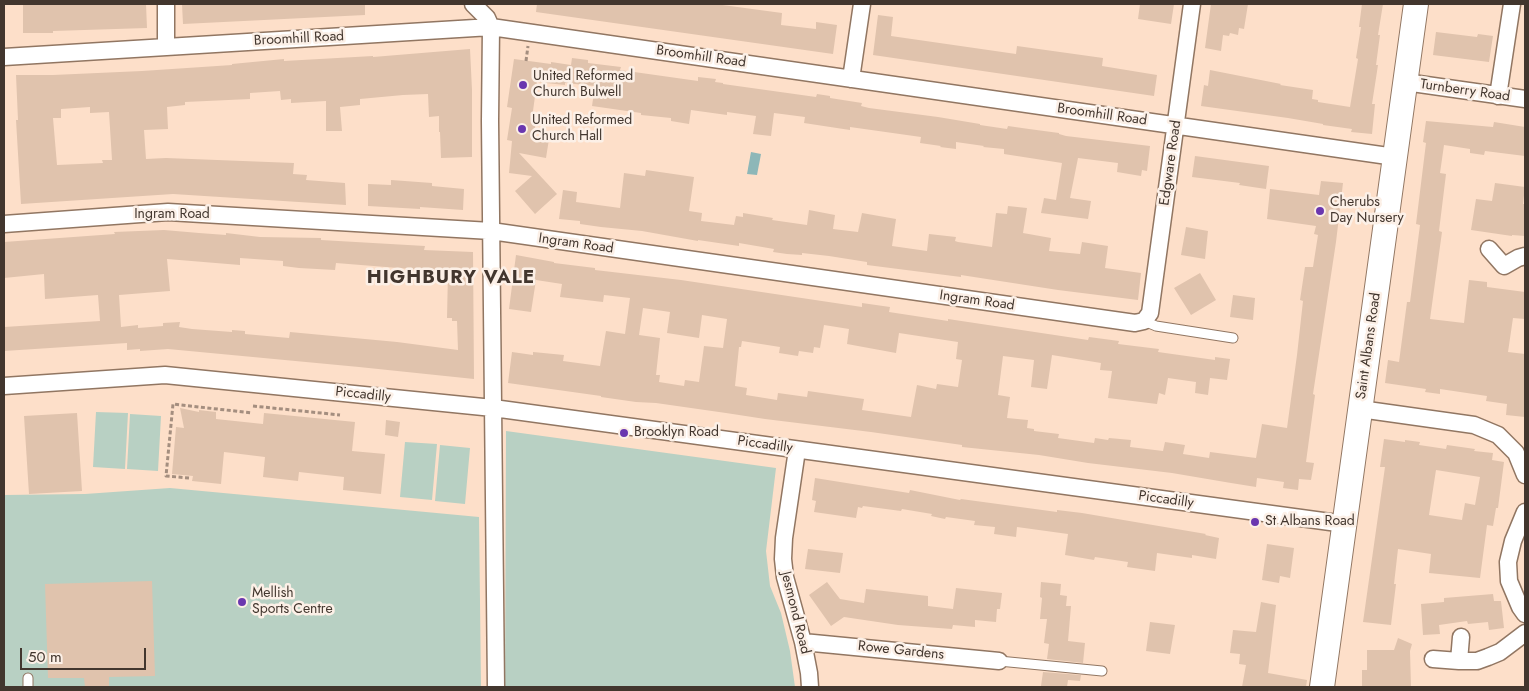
<!DOCTYPE html>
<html>
<head>
<meta charset="utf-8">
<style>
	body { margin:0 }
	#map { position:relative; width:1529px; height:691px; overflow:hidden; background:#fddfc9; font-family:Jost,sans-serif }
	canvas { display:block }
	.frame { position:absolute; inset:0; border:5px solid #42362e; pointer-events:none }
	.scale { position:absolute; left:20px; top:648px; width:126px; height:22px; box-sizing:border-box; border:2px solid #42362e; border-top:0; padding-left:6px; font-size:15px; line-height:18px; white-space:nowrap; color:#42362e; -webkit-text-stroke:4px #fcf0e7; paint-order:stroke }
</style>
</head>
<body>
<div id="map">
<canvas width="1529" height="691"></canvas>
<div class="frame"></div>
<div class="scale">50 m</div>
</div>
<script>
const context = document.querySelector('canvas').getContext('2d');
context.lineJoin = 'round';
function fillPath(path, color) {
  context.fillStyle = color;
  context.fill(path, 'evenodd');
}
function poly(rows) {
  const path = new Path2D();
  for (const r of rows) {
    path.moveTo(r[0], r[1]);
    for (let i = 2; i < r.length; i += 2) path.lineTo(r[i], r[i + 1]);
  }
  return path;
}
function strokePath(path, color, width, dash) {
  context.strokeStyle = color;
  context.lineWidth = width;
  context.lineCap = dash ? 'butt' : 'round';
  context.setLineDash(dash || []);
  context.stroke(path);
}
function label(font, color, halo, rows, align = 'center') {
  context.font = font + ' Jost,sans-serif';
  context.lineWidth = 5;
  context.setLineDash([]);
  context.textBaseline = 'middle';
  context.strokeStyle = halo;
  context.fillStyle = color;
  for (const [text, x, y, turn = 0] of rows) {
    context.save();
    context.translate(x, y);
    context.rotate((+turn || 0) * Math.PI / 180);
    context.textAlign = isNaN(turn) ? turn : align;
    if (halo) context.strokeText(text, 0, 0);
    context.fillText(text, 0, 0);
    context.restore();
  }
}
fillPath(poly([
	[96,412,128,413,125,469,93,467],
	[130,414,161,416,158,471,127,469],
	[506,431,776,468,766,551,770,586,781,613,790,651,795,687,505,687],
	[405,442,437,444,432,500,400,497],
	[440,445,470,448,465,504,435,501],
	[170,488,479,517,481,687,4,687,4,495,85,494]
]), '#b8d0c3');
fillPath(poly([
	[751,152,761,154,757,175,747,174]
]), '#8db7b8');
fillPath(poly([
	[23,4,146,4,147,28,53,31,53,33,23,33],
	[182,4,365,4,365,15,183,24],
	[537,4,715,4,782,13,781,25,816,29,816,22,837,25,833,54,536,12],
	[1140,4,1174,4,1171,24,1138,19],
	[1211,4,1248,4,1244,29,1239,28,1238,35,1230,33,1229,36,1223,35,1221,51,1205,48],
	[1362,4,1383,4,1378,35,1380,35,1376,65,1378,65,1372,104,1375,104,1372,134,1351,132,1352,129,1323,125,1323,124,1288,118,1201,106,1204,85,1208,86,1210,70,1281,84,1280,85,1313,90,1312,99,1318,100,1318,102,1350,107,1358,59,1356,58,1361,27,1359,27],
	[878,15,893,17,891,36,1016,54,1017,46,1103,58,1102,66,1157,75,1154,96,873,55],
	[1436,32,1477,37,1478,34,1493,36,1489,62,1433,55],
	[470,49,472,90,472,157,441,158,440,132,439,132,439,116,429,117,428,94,403,95,360,99,360,105,340,107,342,131,326,131,326,101,291,103,291,99,281,100,280,91,250,93,250,99,185,102,185,105,167,107,168,129,144,130,146,159,166,158,294,163,293,174,307,175,306,180,345,183,346,205,173,194,21,204,16,120,18,120,16,75,53,75,142,71,232,65,232,64,284,59,284,61,373,56,373,57],
	[90,107,90,113,109,112,112,160,102,160,103,163,57,165,53,118,61,118,61,109],
	[572,58,588,60,588,63,621,67,620,70,698,81,698,77,716,79,715,82,723,83,723,84,816,97,817,94,830,96,830,98,862,103,861,106,869,108,938,117,980,124,980,125,1007,129,1008,126,1029,129,1059,133,1059,134,1066,136,1150,146,1147,171,1142,170,1141,176,1117,172,1118,163,1078,158,1070,198,1091,201,1088,219,1041,213,1044,198,1056,200,1062,163,1004,154,1004,149,983,147,984,146,956,142,956,149,940,147,941,146,920,143,921,137,850,127,850,130,804,123,805,117,774,113,771,136,753,134,756,116,727,112,727,115,691,110,689,124,671,121,671,118,641,115,641,113,592,106,595,86,565,83,565,85,537,82,532,118,536,118,534,137,549,139,546,158,519,153,557,194,535,214,515,191,532,176,509,173,512,141,507,140,512,108,507,107,514,59,551,64,551,62,571,65],
	[1426,121,1493,127,1494,122,1525,127,1525,156,1485,151,1484,155,1470,153,1470,149,1444,145,1440,173,1446,174,1439,231,1442,232,1430,319,1464,323,1469,280,1487,282,1487,287,1525,292,1525,319,1513,318,1508,352,1525,354,1525,417,1506,415,1507,404,1486,401,1487,396,1440,389,1440,394,1425,392,1426,389,1385,383,1388,360,1399,362,1407,302,1410,302,1420,225,1416,224,1426,143,1423,142],
	[1195,156,1269,166,1266,189,1239,185,1240,183,1192,177],
	[646,170,694,177,689,211,702,213,701,221,734,225,736,216,743,217,743,213,773,218,772,220,807,225,809,210,835,215,833,229,858,232,862,213,896,219,892,246,927,251,929,234,956,237,955,241,958,242,992,247,996,213,1007,214,1008,206,1027,208,1023,233,1051,238,1049,251,1080,254,1082,242,1108,246,1105,268,1141,273,1138,300,1058,290,961,275,961,277,867,265,867,262,829,256,802,253,802,255,787,254,773,252,774,249,739,243,739,246,698,240,698,241,642,231,601,227,580,224,580,221,559,219,563,190,577,192,576,202,620,208,624,173,645,176],
	[391,180,432,183,432,186,464,189,463,210,420,207,420,209,368,206,368,184,391,185],
	[1321,181,1343,183,1336,242,1313,394,1315,395,1306,462,1314,463,1311,480,1299,479,1298,490,1283,488,1284,482,1257,478,1256,487,1231,483,1172,473,1088,463,1039,455,962,447,962,445,871,432,765,419,726,413,656,403,636,402,601,397,601,396,508,383,512,352,533,355,533,352,564,355,563,361,600,366,606,331,625,334,630,298,604,295,603,302,560,297,562,284,536,280,531,312,509,309,516,255,554,262,554,263,595,268,595,270,681,280,862,307,862,303,890,307,889,312,948,321,948,319,1088,340,1089,337,1119,341,1118,344,1159,349,1158,352,1215,360,1215,357,1230,359,1227,380,1210,378,1208,395,1195,393,1196,382,1168,378,1165,395,1159,393,1157,404,1108,398,1112,371,1100,370,1101,363,1052,355,1047,389,1031,387,1034,360,1003,356,998,395,1010,397,1007,418,1028,420,1027,428,1034,429,1034,431,1059,434,1058,438,1094,443,1095,438,1108,440,1109,438,1131,440,1130,447,1163,451,1165,442,1185,445,1183,454,1209,458,1210,452,1256,458,1262,424,1287,428,1297,355,1303,301,1300,300,1305,267,1313,267,1318,235,1314,234,1316,226,1267,219,1270,189,1319,195],
	[643,308,670,312,667,333,699,338,702,315,727,319,723,348,704,346,699,382,685,380,684,386,659,382,660,375,656,375,660,338,639,335],
	[824,325,849,329,847,344,896,353,899,333,958,342,956,359,962,360,958,387,937,384,936,389,917,385,911,417,862,410,864,399,808,391,807,397,778,393,777,400,746,395,747,388,735,386,739,347,741,347,742,341,780,347,779,353,798,356,799,351,813,353,814,347,820,348],
	[1495,183,1525,187,1523,204,1525,204,1525,236,1512,235,1512,236,1471,230,1476,199,1492,201],
	[1186,227,1208,231,1205,259,1181,255],
	[164,230,199,233,226,235,226,233,260,237,321,238,321,240,425,246,424,250,473,252,474,379,359,367,168,349,140,351,140,349,127,350,127,343,4,351,4,327,100,321,98,295,45,299,44,274,4,278,4,242,115,234,114,232],
	[240,258,283,261,283,266,299,268,335,270,336,263,448,272,447,318,452,318,452,321,457,321,458,350,397,342,290,332,289,338,245,334,245,331,232,330,232,332,192,329,179,327,180,322,163,323,163,326,138,328,138,325,121,327,119,295,170,291,167,259,240,265],
	[1200,273,1216,300,1191,315,1174,288],
	[1233,295,1255,298,1253,320,1230,317],
	[180,408,199,412,199,410,216,412,216,419,263,424,264,413,355,422,352,451,385,454,381,494,343,490,344,477,299,472,298,481,263,477,265,457,224,452,221,484,192,481,193,476,172,474,176,427,184,428],
	[77,413,82,491,29,494,24,416],
	[386,420,400,422,398,437,385,435],
	[1384,439,1405,442,1405,440,1420,442,1419,445,1446,449,1447,445,1475,449,1474,451,1493,453,1492,460,1504,462,1498,508,1496,508,1493,526,1487,525,1480,578,1429,573,1431,554,1398,549,1394,584,1396,584,1391,625,1363,622,1385,467,1380,467],
	[1436,470,1480,477,1475,505,1465,503,1462,520,1429,515],
	[815,478,909,493,910,490,960,500,961,499,1057,512,1057,510,1082,513,1206,534,1205,535,1219,538,1216,559,1192,555,1192,558,1157,553,1155,571,1127,567,1128,562,1095,557,1094,560,1065,555,1068,534,1017,527,1016,537,994,534,995,527,974,525,975,521,946,517,945,519,931,516,932,514,902,509,901,511,863,506,862,508,858,507,856,518,814,512,816,501,812,500],
	[1267,544,1294,548,1290,578,1280,576,1279,583,1262,580],
	[808,549,843,553,840,573,805,569],
	[152,581,155,676,109,677,109,687,85,687,84,678,48,678,45,584],
	[827,582,840,599,864,603,866,589,928,596,928,606,953,609,956,588,1002,593,1000,609,997,609,996,622,975,620,975,627,953,625,952,629,898,625,844,617,831,626,809,595],
	[1041,582,1061,584,1060,595,1067,596,1066,606,1071,606,1068,641,1085,643,1083,663,1047,659,1049,644,1044,643,1047,619,1040,619,1042,598,1040,597],
	[1493,594,1494,601,1501,601,1504,628,1489,630,1488,622,1468,624,1467,621,1439,625,1440,634,1423,635,1421,604,1444,602,1444,598],
	[1261,602,1276,605,1268,673,1307,680,1306,687,1242,687,1246,665,1239,664,1240,654,1230,653,1233,630,1256,632],
	[1150,622,1175,625,1170,654,1146,651],
	[1398,638,1412,644,1410,651,1411,687,1362,686,1362,670,1367,670,1367,650,1394,650],
	[1043,672,1081,675,1080,681,1068,680,1067,687,1041,686]
]), '#e0c3ad');
const lane = poly([
	[1144,321,1156,326,1233,338],
	[999,661,1102,671],
	[28,678,28,687]
]);
const street = poly([
	[166,4,166,47],
	[473,4,487,18,491,27,490,121,496,687],
	[4,57,491,27,1395,157],
	[851,79,862,4],
	[1405,82,1525,99],
	[1498,96,1512,4],
	[4,224,168,212,491,231,1135,323,1144,321,1150,313,1192,4],
	[1489,249,1504,266,1518,258,1525,256],
	[4,386,165,375,493,408,1345,524],
	[1360,409,1474,425,1498,435,1516,453,1525,475],
	[797,450,784,538,783,559,785,577,803,642,809,673,810,687],
	[1525,512,1513,541,1508,562,1509,581,1520,607,1525,614],
	[803,642,999,661],
	[1433,659,1459,661,1477,661,1488,657,1500,652,1525,633],
	[1459,661,1461,637]
]);
const secondary = poly([
	[1322,687,1416,4]
]);
strokePath(lane, '#917662', 11);
strokePath(street, '#917662', 19);
strokePath(secondary, '#917662', 26);
strokePath(poly([
	[526,61,528,46],
	[253,406,340,415],
	[189,478,166,476,173,404,252,413]
]), '#a48e7f', 3, [4, 2.5]);
strokePath(lane, '#fff', 9);
strokePath(street, '#fff', 16);
strokePath(secondary, '#fff', 24);
for (const [x, y, r, color] of [
	[523,85,5,"#6a37af"],
	[522,129,5,"#6a37af"],
	[1320,211,5,"#6a37af"],
	[624,433,5,"#6a37af"],
	[1255,522,5,"#6a37af"],
	[242,602,5,"#6a37af"]
]) {
  const dot = new Path2D();
  dot.arc(x, y, r, 0, 2 * Math.PI);
  context.fillStyle = color;
  context.fill(dot);
  strokePath(dot, '#fcf0e7', 2);
}
label('14px', '#42362e', '#fcf0e7', [
	["Broomhill Road",299,39,-3],
	["Broomhill Road",701,57,8],
	["Turnberry Road",1465,91,8],
	["Broomhill Road",1102,115,8],
	["Edgware Road",1171,163,-82],
	["Ingram Road",172,215],
	["Ingram Road",576,244,8],
	["Ingram Road",977,301,8],
	["Saint Albans Road",1369,346,-82],
	["Piccadilly",363,395,6],
	["Piccadilly",765,445,8],
	["Piccadilly",1166,500,8],
	["Jesmond Road",795,613,76],
	["Rowe Gardens",901,651,6]
]);
label('14px', '#42362e', '#fcf0e7', [
	["United Reformed",533,77],
	["Church Bulwell",533,93],
	["United Reformed",532,121],
	["Church Hall",532,137],
	["Cherubs",1330,203],
	["Day Nursery",1330,219],
	["Brooklyn Road",634,433],
	["St Albans Road",1265,522],
	["Mellish",252,594],
	["Sports Centre",252,610]
], 'left');
context.letterSpacing = '1px';
label('bold 19px', '#42362e', '#fcf0e7', [
	["HIGHBURY VALE",451,278]
]);
context.letterSpacing = '0px';
</script>
</body>
</html>
